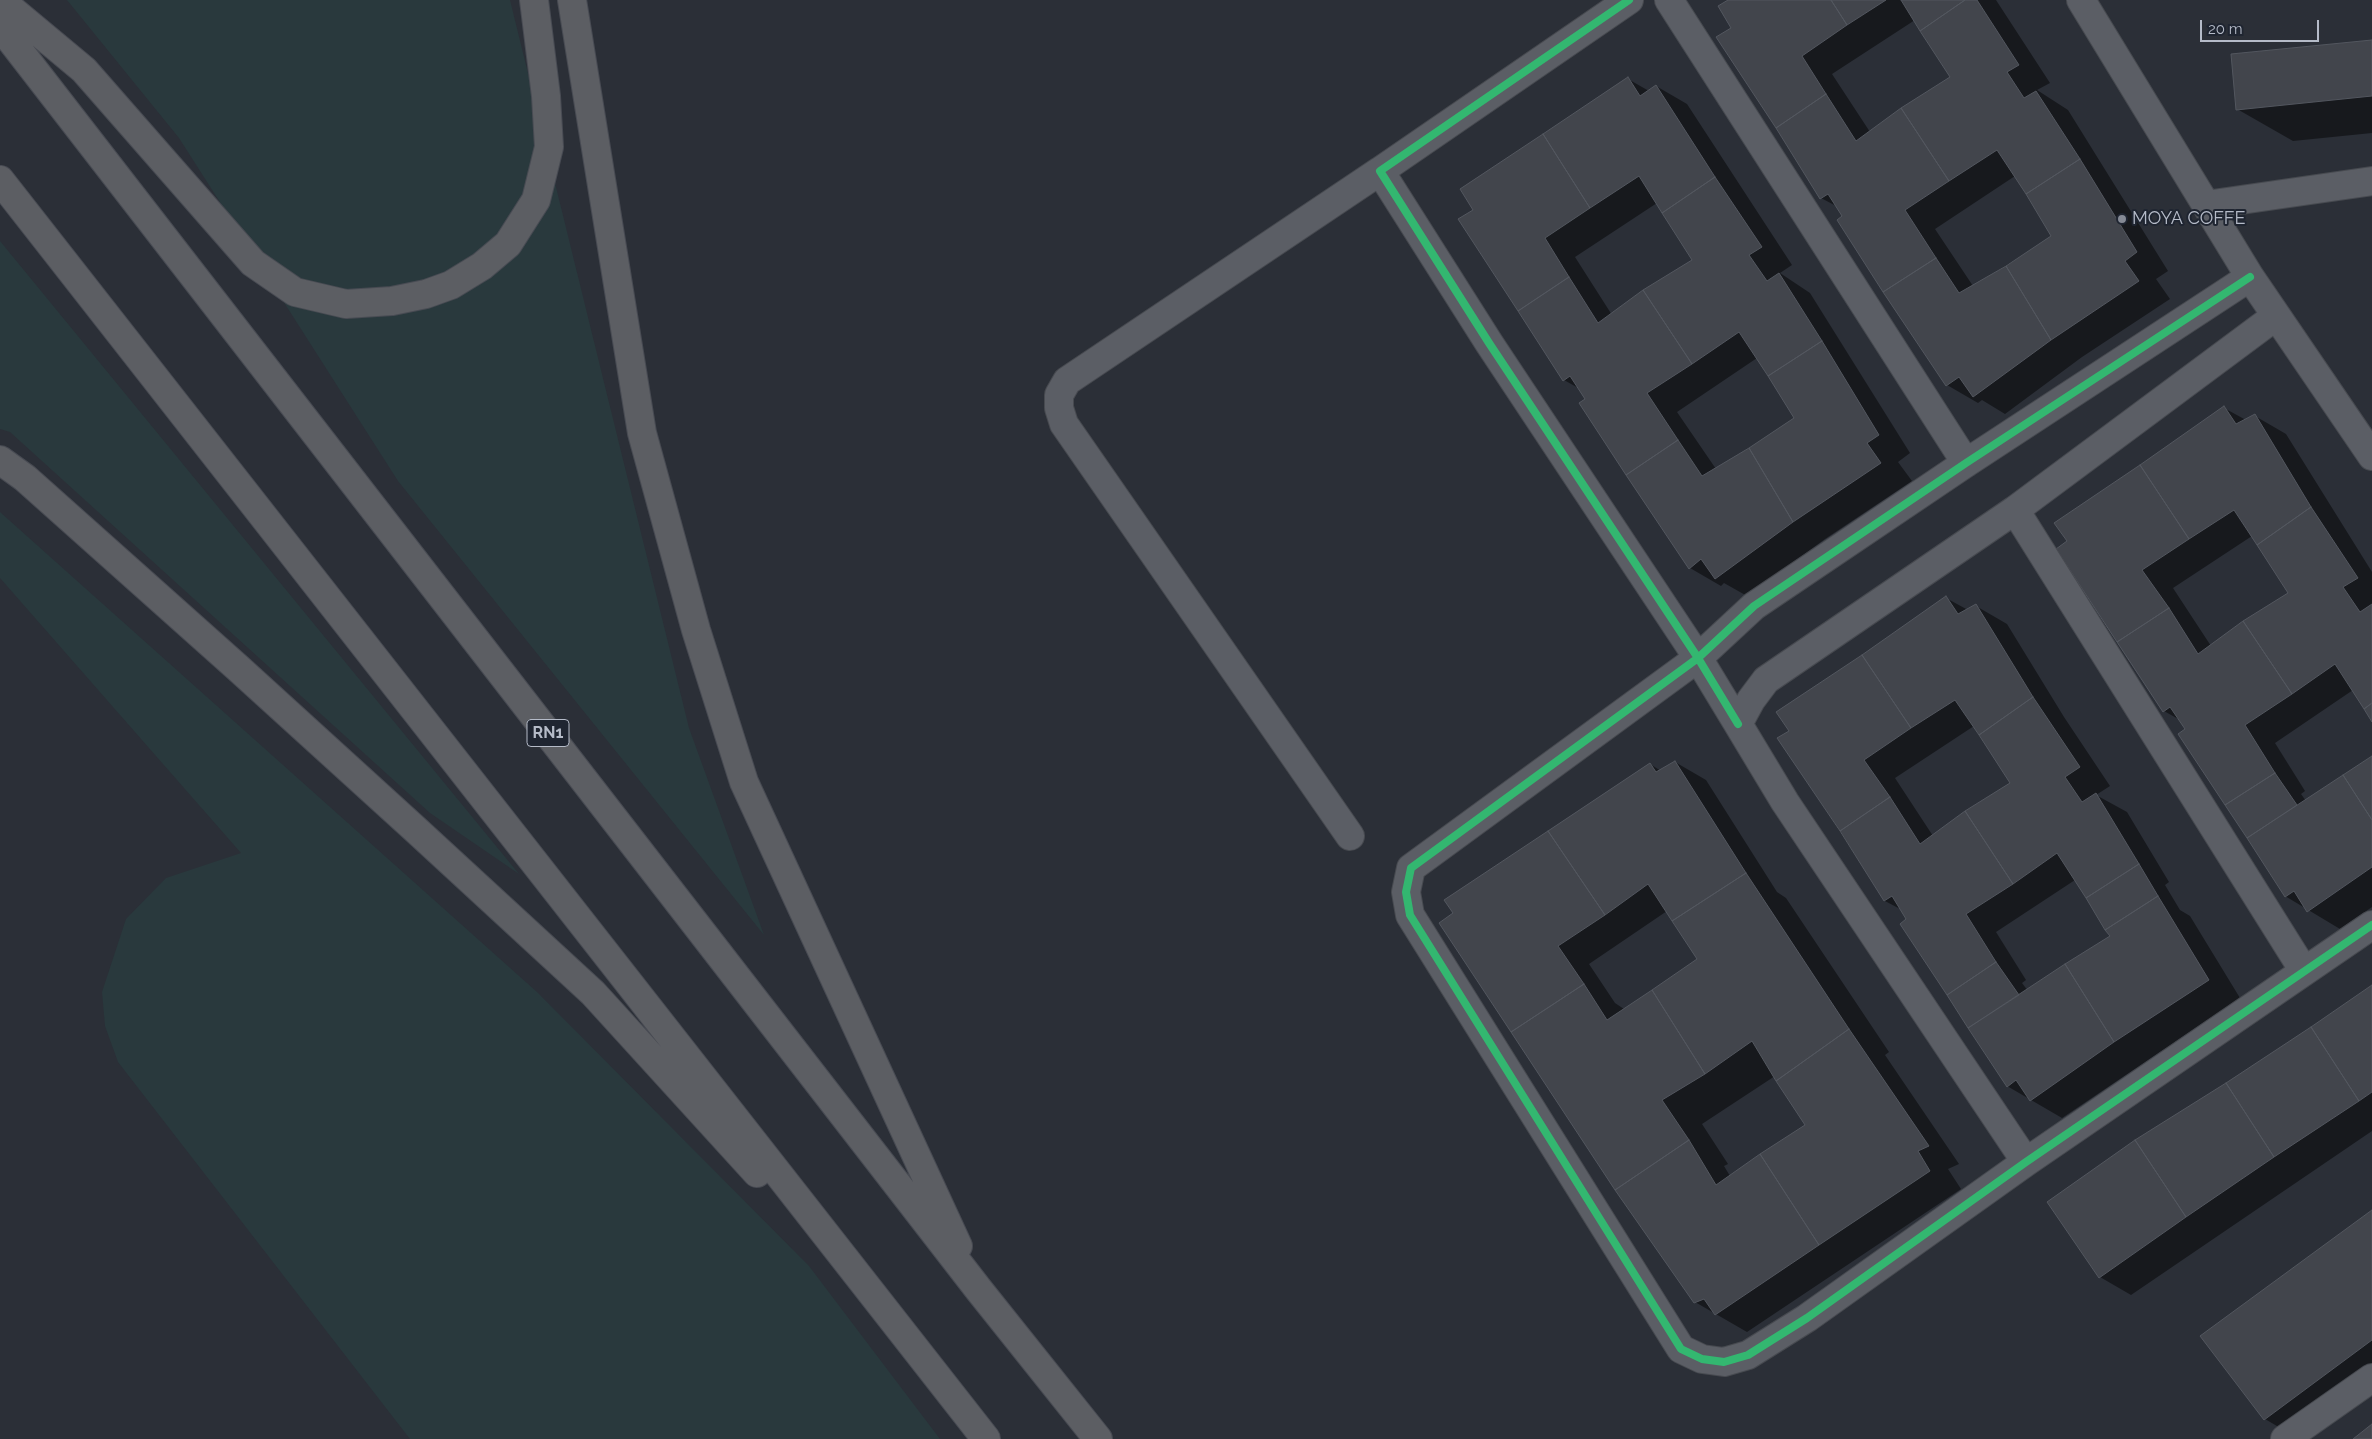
<!DOCTYPE html>
<html>
<head>
<meta charset="utf-8">
<style>
	body { margin:0 }
	#map { position:relative; width:2372px; height:1439px; overflow:hidden; background:#2b2f37; font-family:Raleway,sans-serif }
	canvas { display:block }
	.scale { position:absolute; left:2200px; top:20px; width:119px; height:22px; box-sizing:border-box; border:2px solid #b5bbc8; border-top:0; padding-left:6px; font-size:15px; line-height:18px; white-space:nowrap; color:#b5bbc8; -webkit-text-stroke:4px #1f2531; paint-order:stroke }
</style>
</head>
<body>
<div id="map">
<canvas width="2372" height="1439"></canvas>
<div class="scale">20 m</div>
</div>
<script>
const context = document.querySelector('canvas').getContext('2d');
context.lineJoin = 'round';
function fillPath(path, color) {
  context.fillStyle = color;
  context.fill(path, 'evenodd');
}
function poly(rows) {
  const path = new Path2D();
  for (const r of rows) {
    path.moveTo(r[0], r[1]);
    for (let i = 2; i < r.length; i += 2) path.lineTo(r[i], r[i + 1]);
  }
  return path;
}
function strokePath(path, color, width, dash) {
  context.strokeStyle = color;
  context.lineWidth = width;
  context.lineCap = dash ? 'butt' : 'round';
  context.setLineDash(dash || []);
  context.stroke(path);
}
function label(font, color, halo, rows, align = 'center') {
  context.font = font + ' Raleway,sans-serif';
  context.lineWidth = 4;
  context.setLineDash([]);
  context.textBaseline = 'middle';
  context.strokeStyle = halo;
  context.fillStyle = color;
  for (const [text, x, y, turn = 0] of rows) {
    context.save();
    context.translate(x, y);
    context.rotate((+turn || 0) * Math.PI / 180);
    context.textAlign = isNaN(turn) ? turn : align;
    if (halo) context.strokeText(text, 0, 0);
    context.fillText(text, 0, 0);
    context.restore();
  }
}
fillPath(poly([
	[67,0,510,0,689,728,764,935,398,481,179,138],
	[0,241,519,874,430,813,10,432,0,429],
	[0,512,537,992,809,1266,940,1439,410,1439,118,1062,105,1026,102,992,126,919,166,878,241,853,0,578]
]), '#29393d');
fillPath(poly([
	[1730,0,1996,0,2050,83,2037,90,2068,110,2168,271,2156,279,2170,299,2082,357,2005,414,1982,400,1978,403,1947,385,1838,221,1844,217,1838,207,1821,198,1733,28],
	[1915,20,1952,78,1870,132,1832,74],
	[2015,176,2053,236,1973,286,1935,229],
	[2372,42,2372,133,2293,141,2237,109],
	[1628,79,1649,91,1656,86,1687,104,1792,265,1780,273,1810,293,1910,453,1898,462,1912,481,1825,539,1747,596,1724,583,1721,586,1690,568,1580,389,1564,380,1475,211],
	[1657,203,1694,261,1612,315,1575,257],
	[1757,358,1796,418,1716,469,1677,412],
	[2224,408,2246,420,2255,416,2286,434,2372,572,2372,720,2353,690,2275,743,2305,791,2301,794,2306,801,2372,758,2372,907,2340,929,2285,896,2180,734,2186,730,2180,720,2164,711,2068,541],
	[2252,536,2290,593,2211,646,2173,588],
	[1946,598,1968,610,1976,606,2007,624,2064,717,2110,786,2096,795,2127,812,2169,882,2165,885,2180,910,2190,916,2240,998,2062,1118,2007,1086,1902,910,1885,901,1779,738,1790,731],
	[1974,726,2012,783,1933,836,1895,778],
	[2075,880,2112,936,2028,991,2022,983,2026,980,1996,932],
	[1675,762,1706,780,1777,892,1786,898,1889,1052,1885,1055,1959,1164,1948,1169,1961,1189,1747,1332,1695,1302,1441,923,1650,764,1661,771],
	[1667,911,1699,959,1624,1009,1615,1003,1589,964],
	[1775,1076,1807,1125,1730,1176,1724,1166,1728,1164,1702,1124],
	[2372,986,2372,1131,2131,1295,2100,1277,2312,1028],
	[2372,1211,2372,1393,2310,1439,2299,1439,2265,1419]
]), '#0007');
const building = poly([
	[1728,0,1831,0,1847,25,1802,56,1826,94,1776,128,1716,37,1731,28,1718,6,1728,0],
	[1831,0,1886,0,1847,25,1831,0],
	[1901,0,1965,0,1920,31,1901,0],
	[1965,0,1977,0,2019,65,2007,72,2024,98,2036,91,2080,159,2026,194,1997,150,1949,181,1901,108,1950,77,1920,31,1965,0],
	[2372,40,2372,96,2236,110,2231,54,2372,40],
	[1628,77,1640,96,1656,85,1715,177,1662,213,1639,176,1590,208,1543,134,1628,77],
	[1826,94,1856,141,1901,108,1949,181,1905,210,1936,258,1883,292,1837,220,1842,216,1828,194,1820,199,1776,128,1826,94],
	[1543,134,1590,208,1545,238,1569,277,1518,311,1458,219,1473,210,1460,189,1543,134],
	[2080,159,2137,252,2125,261,2139,281,2051,340,2006,266,2051,236,2026,194,2080,159],
	[1715,177,1762,247,1749,255,1767,281,1779,273,1822,341,1768,376,1739,332,1692,364,1643,290,1692,260,1662,213,1715,177],
	[1936,258,1959,293,2006,266,2051,340,1973,397,1959,377,1946,386,1883,292,1936,258],
	[1569,277,1598,323,1643,290,1692,364,1647,393,1678,440,1626,475,1579,403,1585,399,1570,376,1563,381,1518,311,1569,277],
	[1822,341,1879,435,1867,443,1881,463,1793,522,1749,448,1794,418,1768,376,1822,341],
	[2224,406,2236,424,2255,414,2311,507,2257,545,2234,510,2189,539,2140,465,2224,406],
	[1678,440,1702,476,1749,448,1793,522,1715,579,1701,559,1689,569,1626,475,1678,440],
	[2140,465,2189,539,2142,570,2169,608,2117,642,2056,549,2067,541,2054,523,2140,465],
	[2311,507,2358,578,2343,587,2360,612,2372,604,2372,703,2364,709,2335,664,2292,694,2243,621,2288,593,2257,545,2311,507],
	[1946,596,1958,614,1976,604,2033,697,1979,735,1955,700,1911,728,1862,655,1946,596],
	[2169,608,2198,654,2243,621,2292,694,2245,725,2275,773,2225,805,2178,734,2185,729,2170,707,2163,712,2117,642,2169,608],
	[1862,655,1911,728,1864,760,1890,797,1840,831,1777,738,1789,731,1776,712,1862,655],
	[2033,697,2080,767,2065,777,2082,802,2096,793,2139,864,2086,898,2057,853,2013,884,1965,811,2010,783,1979,735,2033,697],
	[2372,703,2372,722,2364,709,2372,703],
	[2372,756,2372,820,2343,775,2372,756],
	[1675,761,1746,873,1672,921,1648,884,1605,915,1548,831,1650,763,1656,772,1675,761],
	[2275,773,2297,805,2247,838,2225,805,2275,773],
	[2343,775,2372,820,2372,867,2307,912,2294,891,2285,897,2247,838,2343,775],
	[1890,797,1920,844,1965,811,2013,884,1966,914,1996,962,1947,995,1900,924,1906,919,1892,896,1884,901,1840,831,1890,797],
	[1548,831,1605,915,1558,946,1584,984,1511,1032,1439,923,1453,913,1444,900,1548,831],
	[2139,864,2158,896,2105,930,2086,898,2139,864],
	[1746,873,1849,1029,1776,1081,1752,1041,1705,1074,1652,990,1697,959,1672,921,1746,873],
	[2158,896,2209,980,2114,1042,2065,964,2110,936,2105,930,2158,896],
	[1996,962,2019,995,1968,1028,1947,995,1996,962],
	[2065,964,2114,1042,2030,1101,2016,1080,2007,1087,1968,1028,2065,964],
	[1584,984,1607,1020,1652,990,1705,1074,1662,1100,1689,1140,1615,1190,1511,1032,1584,984],
	[2372,985,2372,1092,2359,1101,2311,1027,2372,985],
	[2311,1027,2359,1101,2274,1157,2226,1083,2311,1027],
	[1849,1029,1929,1146,1918,1151,1930,1171,1819,1245,1760,1154,1805,1125,1776,1081,1849,1029],
	[2226,1083,2274,1157,2186,1217,2135,1140,2226,1083],
	[1689,1140,1716,1185,1760,1154,1819,1245,1715,1315,1704,1299,1694,1303,1615,1190,1689,1140],
	[2135,1140,2186,1217,2099,1278,2047,1202,2135,1140],
	[2372,1210,2372,1340,2264,1420,2200,1336,2372,1210],
	[2372,1424,2372,1439,2353,1439,2372,1424]
]);
fillPath(building, '#42454c');
strokePath(building, '#53575f', 1);
const minor = poly([
	[1629,0,1380,171,1489,343,1698,658,1738,724],
	[1669,0,1966,463],
	[2081,0,2250,277,2372,456],
	[2206,205,2372,181],
	[2250,277,1966,463,1754,606,1698,658,1411,868,1406,892,1410,915,1681,1349,1702,1359,1724,1362,1748,1355,1807,1318,2026,1162,2372,925],
	[2015,510,2304,971],
	[1350,836,1064,424,1059,408,1059,395,1067,381,1380,171],
	[2026,1162,1785,802,1738,724,1751,700,1766,680,2015,510,2276,316],
	[2285,1439,2372,1378]
]);
const trunk = poly([
	[0,0,84,70,253,263,295,292,346,304,392,301,426,294,451,285,482,266,508,244,536,200,549,147,546,96,534,0],
	[572,0,642,433,696,630,744,782,958,1246],
	[0,26,979,1290,1098,1439],
	[0,180,986,1439],
	[0,460,25,478,238,668,415,829,593,993,757,1173]
]);
strokePath(minor, '#474a50', 30);
strokePath(trunk, '#484b53', 30);
strokePath(minor, '#5b5e65', 28);
strokePath(trunk, '#5c5e63', 28);
strokePath(poly([
	[1629,0,1380,171,1489,343,1698,658,1738,724],
	[2250,277,1966,463,1754,606,1698,658,1411,868,1406,892,1410,915,1681,1349,1702,1359,1724,1362,1748,1355,1807,1318,2026,1162,2372,925]
]), '#33b770', 8);
for (const [x, y, r, color] of [
	[2122,219,5,"#858a95"]
]) {
  const dot = new Path2D();
  dot.arc(x, y, r, 0, 2 * Math.PI);
  context.fillStyle = color;
  context.fill(dot);
  strokePath(dot, '#1f2531', 2);
}
for (const [x, y, w] of [
	[548,733,42]
]) {
  const box = new Path2D();
  box.roundRect(x - w / 2, y - 13.5, w, 27, 4);
  context.fillStyle = '#1f2531';
  context.fill(box);
  strokePath(box, '#b5bbc8', 1);
}
label('bold 16px', '#b5bbc8', null, [
	["RN1",548,733]
]);
label('18px', '#b5bbc8', '#1f2531', [
	["MOYA COFFE",2132,219]
], 'left');
</script>
</body>
</html>
